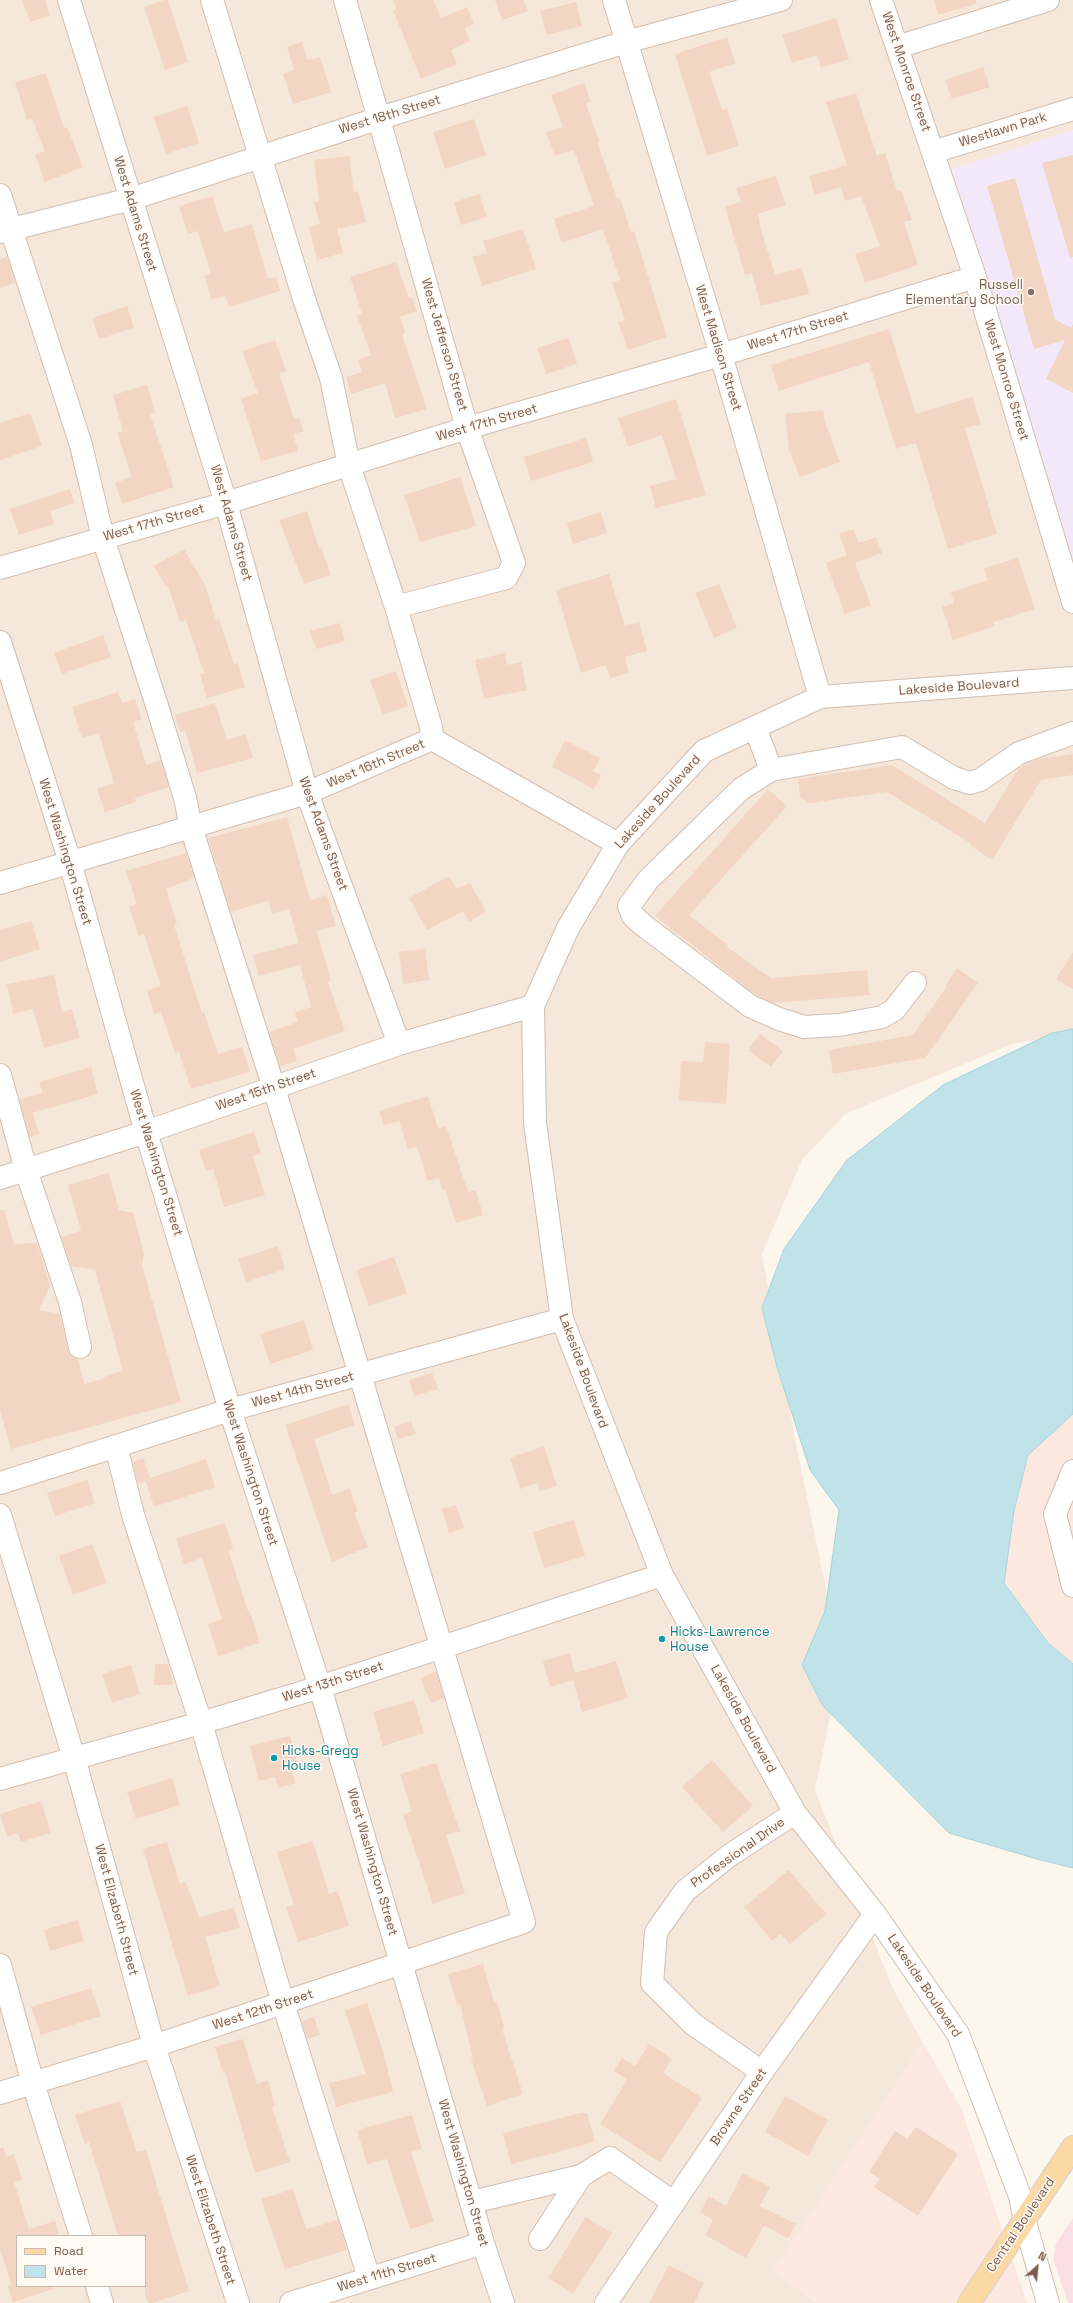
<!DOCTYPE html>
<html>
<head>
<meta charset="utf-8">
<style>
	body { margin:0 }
	#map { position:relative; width:1073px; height:2303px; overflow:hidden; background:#fdf6ec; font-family:"Space Grotesk",sans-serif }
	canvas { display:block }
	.legend { position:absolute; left:16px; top:2235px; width:130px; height:52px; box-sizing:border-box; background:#fffaf3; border:1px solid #cabbb1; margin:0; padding:5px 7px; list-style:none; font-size:12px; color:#7a5c4d }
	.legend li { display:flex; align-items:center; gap:8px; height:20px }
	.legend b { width:20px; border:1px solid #cabbb1 }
	.north { position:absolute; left:1017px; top:2247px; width:40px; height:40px; -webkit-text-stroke:3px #fffaf3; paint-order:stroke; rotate:27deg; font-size:11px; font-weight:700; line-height:16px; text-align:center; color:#7a5c4d }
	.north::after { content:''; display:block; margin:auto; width:14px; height:18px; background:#7a5c4d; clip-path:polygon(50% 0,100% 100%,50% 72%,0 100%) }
</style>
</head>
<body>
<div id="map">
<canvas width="1073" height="2303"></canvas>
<ul class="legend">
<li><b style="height:5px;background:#fbd9a5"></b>Road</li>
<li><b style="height:11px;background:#bfe3e8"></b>Water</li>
</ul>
<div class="north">N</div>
</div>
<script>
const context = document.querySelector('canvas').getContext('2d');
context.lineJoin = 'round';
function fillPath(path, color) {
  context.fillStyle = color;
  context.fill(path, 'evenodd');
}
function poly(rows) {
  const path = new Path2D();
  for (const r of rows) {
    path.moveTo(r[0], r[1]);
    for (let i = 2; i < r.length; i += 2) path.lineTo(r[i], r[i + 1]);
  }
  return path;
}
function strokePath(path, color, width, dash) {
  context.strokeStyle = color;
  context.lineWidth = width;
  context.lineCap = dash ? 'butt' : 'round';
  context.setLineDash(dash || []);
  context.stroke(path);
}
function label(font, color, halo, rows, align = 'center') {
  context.font = font + ' "Space Grotesk",sans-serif';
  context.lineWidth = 3;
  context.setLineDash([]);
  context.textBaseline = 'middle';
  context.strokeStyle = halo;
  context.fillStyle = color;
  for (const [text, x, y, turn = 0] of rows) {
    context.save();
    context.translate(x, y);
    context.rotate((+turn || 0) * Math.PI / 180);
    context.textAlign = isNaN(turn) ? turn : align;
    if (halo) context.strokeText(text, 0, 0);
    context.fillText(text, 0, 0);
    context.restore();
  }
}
fillPath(poly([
	[0,0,1073,0,1073,130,952,169,1025,417,1029,416,1073,558,1073,1034,1012,1044,845,1114,802,1160,762,1254,797,1449,831,1613,838,1679,815,1790,892,1987,923,2043,774,2271,817,2303,0,2303],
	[17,2236,145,2236,145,2286,17,2286]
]), '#f5e8da');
fillPath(poly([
	[1073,1414,1073,1664,1048,1643,1004,1583,1014,1511,1028,1455],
	[923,2043,961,2108,1027,2303,817,2303,773,2271]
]), '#fde8e0');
fillPath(poly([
	[1073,130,1073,558,1029,416,1025,417,952,169]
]), '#f3e8fa');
fillPath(poly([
	[1073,2218,1073,2303,1068,2303,1053,2259,1056,2243]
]), '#fbdfe3');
const water = poly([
	[1073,1029,1073,1414,1028,1455,1014,1511,1004,1583,1048,1643,1073,1664,1073,1868,1037,1859,949,1833,823,1706,802,1665,825,1611,839,1510,810,1470,777,1367,762,1308,784,1249,846,1161,943,1085,1052,1033,1073,1029]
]);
fillPath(water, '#bfe3e8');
strokePath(water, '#a5d3da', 1);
fillPath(poly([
	[22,0,45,0,50,16,30,22],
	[164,0,168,0,188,62,165,70,144,7],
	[393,0,433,0,441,18,467,7,474,24,464,28,470,41,451,50,457,64,421,79,393,10,396,9],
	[495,0,524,0,528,11,502,20],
	[934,0,976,0,976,4,938,15],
	[576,2,582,26,546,35,540,11],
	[836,18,849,59,821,68,817,55,792,63,782,35],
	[727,37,735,63,709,72,722,110,727,108,739,146,707,156,675,54],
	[302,42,308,60,320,57,331,92,293,104,283,74,294,70,287,47],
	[983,67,990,87,952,99,945,80],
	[46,73,64,128,67,127,83,167,45,182,35,155,45,151,32,119,27,120,15,82],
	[584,83,591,102,586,104,599,141,597,142,617,198,620,198,631,232,634,231,667,337,628,350,618,322,625,320,612,282,620,280,603,229,562,243,554,219,594,206,574,150,555,156,546,132,563,127,551,95],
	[856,93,877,156,885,153,897,191,901,190,912,220,904,222,918,265,865,283,855,254,880,246,861,196,845,201,841,187,815,195,809,176,847,165,826,102],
	[187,106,199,143,166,154,154,117],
	[474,119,486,155,445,169,433,132],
	[1073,155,1073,257,1070,258,1042,163],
	[349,156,354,192,358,191,366,222,337,229,343,253,317,260,309,227,320,224,314,202,319,201,314,160],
	[776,176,786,205,758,214,760,226,775,275,802,268,809,294,761,306,752,273,745,275,725,207,741,202,736,188],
	[1015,178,1055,319,1071,328,1073,324,1073,393,1046,379,1065,340,1034,349,987,186],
	[479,194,487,217,461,225,454,202],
	[212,196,224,232,252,224,268,279,276,277,280,291,229,307,225,296,212,300,204,276,211,274,198,231,188,234,179,206],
	[523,229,536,269,482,286,473,257,487,253,483,241],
	[7,257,15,283,0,288,0,259],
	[396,262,409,298,412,297,417,311,400,317,405,333,402,335,427,409,395,418,385,383,351,394,346,377,362,372,358,360,371,355,357,315,362,314,350,277],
	[127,306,134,328,99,339,92,318],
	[889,329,916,414,972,397,981,424,965,428,997,534,948,549,916,443,896,449,869,362,779,391,771,365],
	[569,338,577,364,546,374,537,348],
	[275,340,286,371,279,373,294,419,299,418,303,431,293,434,298,451,261,461,241,399,258,393,242,351],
	[147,385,155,413,150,414,174,487,122,504,115,483,132,477,117,433,123,431,113,395],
	[676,399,706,495,656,508,650,486,676,479,662,435,628,447,618,418],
	[823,410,825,422,840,462,800,477,789,450,785,414],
	[30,413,42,446,0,460,0,423],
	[586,438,593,462,531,481,524,457],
	[460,477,476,526,420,542,404,495],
	[70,489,75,503,50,511,54,524,19,535,10,509],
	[307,511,319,548,321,547,331,575,304,584,279,520],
	[601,512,607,533,573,544,567,523],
	[853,529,859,543,876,537,882,553,855,563,871,605,845,614,826,563,847,555,839,534],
	[184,549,205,585,216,620,219,619,234,664,238,663,245,687,207,698,200,674,204,673,186,620,180,622,168,586,166,587,154,566],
	[1018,558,1035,609,994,622,995,626,953,640,942,607,954,603,951,592,988,580,984,568],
	[609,574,625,626,639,622,647,651,625,657,629,673,610,678,606,665,581,673,556,590],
	[719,584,737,628,714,638,695,593],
	[340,623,345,641,316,649,310,631],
	[103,635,111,657,62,674,54,653],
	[505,653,507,665,521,662,527,690,484,699,475,660],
	[396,671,408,706,383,715,370,680],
	[118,692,122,703,135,699,142,719,133,722,146,765,161,760,169,787,135,798,136,802,105,812,97,789,114,783,99,733,82,738,72,707],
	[215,703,227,740,246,734,253,758,197,773,185,730,180,732,175,715],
	[565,740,600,758,593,771,601,775,594,789,552,767],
	[1073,754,1073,775,1041,780,992,860,971,846,972,844,887,792,810,803,800,797,798,779,892,765,985,823,1019,768,1038,759],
	[768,789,787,806,689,915,728,945,727,947,771,978,867,970,869,995,773,1003,756,995,655,916],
	[287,817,310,900,327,895,336,926,317,931,331,981,328,982,345,1031,293,1049,297,1061,280,1066,269,1032,298,1022,295,1012,311,1007,300,965,259,976,253,955,299,943,289,909,272,914,268,901,231,912,208,838],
	[186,853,194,878,166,889,177,924,174,925,202,1013,204,1012,218,1054,242,1047,250,1072,191,1089,179,1052,175,1053,161,1012,154,1014,147,990,161,986,144,934,139,936,129,907,137,904,126,871],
	[449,876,457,889,470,883,486,912,469,922,463,911,427,930,409,898],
	[31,921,40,949,0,962,0,930],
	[425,949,429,980,403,984,399,952],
	[1073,952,1073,989,1056,979],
	[957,968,978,983,925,1058,833,1074,829,1050,913,1035,946,988,946,985],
	[54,975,62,1012,72,1009,80,1038,44,1048,33,1009,13,1014,7,984],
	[760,1034,783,1051,771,1067,748,1050],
	[705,1042,730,1044,726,1104,679,1100,681,1061,703,1062],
	[91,1067,98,1094,33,1113,39,1134,30,1138,19,1099,43,1093,39,1082],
	[428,1096,438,1128,446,1126,468,1192,476,1190,483,1215,456,1223,445,1189,443,1190,439,1178,428,1181,417,1147,408,1149,399,1121,384,1125,379,1111],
	[254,1132,261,1154,253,1156,265,1195,224,1207,213,1169,206,1171,199,1150],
	[109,1173,119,1210,133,1213,144,1253,142,1265,181,1402,11,1449,0,1410,0,1210,4,1210,14,1244,37,1243,50,1286,39,1310,60,1314,68,1350,71,1356,78,1359,84,1384,100,1380,108,1375,123,1371,95,1270,71,1266,61,1237,81,1231,68,1185],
	[278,1246,285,1269,246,1282,238,1259],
	[394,1257,407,1293,369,1306,356,1270],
	[304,1320,313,1350,270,1364,260,1334],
	[432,1373,438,1389,414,1396,409,1380],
	[348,1404,355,1425,314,1439,332,1495,349,1488,358,1511,354,1513,368,1547,332,1562,285,1425],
	[411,1421,416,1434,398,1439,394,1427],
	[544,1446,557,1486,540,1491,537,1483,520,1489,510,1458],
	[143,1458,150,1478,206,1459,215,1487,154,1507,146,1481,138,1484,133,1462],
	[87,1480,95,1503,55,1516,47,1493],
	[456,1505,464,1528,449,1533,442,1509],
	[574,1520,585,1556,544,1568,533,1532],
	[225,1523,233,1548,228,1550,248,1611,250,1611,260,1643,218,1656,208,1624,222,1619,202,1558,184,1564,176,1538],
	[92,1544,107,1583,73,1595,59,1556],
	[570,1653,575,1673,616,1661,628,1698,582,1712,573,1680,550,1687,543,1661],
	[155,1664,168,1664,173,1685,154,1685],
	[131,1665,140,1694,112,1703,102,1674],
	[436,1671,444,1698,431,1703,420,1678],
	[414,1700,424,1733,383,1746,373,1712],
	[290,1736,299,1770,292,1771,295,1783,278,1788,275,1777,259,1781,250,1746],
	[712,1760,753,1806,723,1832,682,1787],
	[436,1763,460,1831,446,1835,465,1893,433,1904,403,1814,412,1811,400,1774],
	[172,1778,180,1805,136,1819,127,1792],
	[41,1801,51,1833,21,1842,18,1833,7,1837,0,1814],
	[313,1841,329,1894,338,1891,349,1926,298,1942,286,1907,294,1905,277,1852],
	[167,1842,180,1884,186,1882,199,1917,234,1908,240,1928,205,1937,220,1986,188,1996,143,1849],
	[789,1870,826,1914,790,1944,781,1934,772,1941,744,1907],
	[78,1920,84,1941,50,1951,44,1930],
	[483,1964,494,2002,497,2001,504,2028,502,2029,523,2094,487,2106,471,2059,473,2058,460,2004,457,2005,448,1974],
	[91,1988,101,2016,41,2035,31,2007],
	[367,2003,383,2051,393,2092,336,2107,329,2083,366,2074,345,2010],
	[314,2017,320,2035,307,2039,302,2021],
	[243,2039,257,2084,268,2080,275,2106,272,2107,290,2162,255,2173,225,2072,223,2073,215,2047],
	[649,2044,672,2059,663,2073,702,2098,660,2162,600,2124,627,2080,614,2071,622,2058,635,2066],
	[785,2096,828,2120,808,2156,765,2132],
	[120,2101,137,2152,146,2150,189,2291,152,2303,148,2303,145,2293,145,2236,118,2236,89,2142,85,2144,75,2115],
	[581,2113,587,2113,595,2142,511,2164,503,2133],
	[412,2115,422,2149,411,2152,434,2222,410,2229,387,2159,367,2164,357,2130],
	[916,2127,958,2154,918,2216,874,2187,880,2179,869,2172,895,2131,907,2139],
	[0,2148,3,2148,6,2157,14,2154,22,2180,14,2182,29,2229,55,2221,60,2236,17,2236,17,2286,54,2286,54,2289,13,2302,8,2286,12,2286,0,2249],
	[743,2173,770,2187,760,2206,796,2224,788,2238,764,2226,746,2258,705,2235,713,2220,700,2213,709,2196,726,2206],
	[293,2189,306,2229,338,2220,347,2250,285,2269,261,2199],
	[586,2217,612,2233,573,2294,548,2278],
	[669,2265,704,2283,694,2303,649,2303]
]), '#f3d5c3');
const minor = poly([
	[69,0,226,503,307,793,399,1044],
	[212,0,304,299,331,378,349,465,396,607,431,727,432,739],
	[345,0,467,428,514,563,506,578,396,607],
	[614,0,721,355,820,697],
	[881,0,975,277,1073,602],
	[897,47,1048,0],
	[933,152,1073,109],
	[0,195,81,445,103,538,158,709,185,798,191,827,274,1088,524,1922,154,2046,0,2093],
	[0,232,131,199,380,118,626,42,781,0],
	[0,568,226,503,467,428,721,355,975,277],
	[0,642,70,862,146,1132,230,1410,320,1687,483,2243,503,2303],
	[755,727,771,770],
	[0,883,307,793,432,739,618,844],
	[915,983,894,1010,882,1017,839,1025,804,1027,779,1019,750,1006,643,925,633,916,629,906,648,880,741,789,771,770,902,747,954,778,970,783,980,780,1019,753,1073,733],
	[0,1075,26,1170,70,1302,80,1347],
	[0,1178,146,1132,399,1044,533,1006],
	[116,1446,133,1515,201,1723,283,2003,369,2278],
	[1073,1471,1055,1514,1073,1586],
	[0,1483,230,1410,562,1319],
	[0,1515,74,1758,154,2046,238,2303],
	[0,1779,201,1723,320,1687,662,1575],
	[0,1965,33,2083,81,2236],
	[762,2072,693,2024,652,1983,656,1932,685,1891,730,1855,795,1813],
	[472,2202,581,2176,610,2158,674,2203],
	[540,2239,581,2176],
	[97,2286,102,2303],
	[291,2303,483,2243],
	[606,2303,762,2072,875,1914],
	[1048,2303,1025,2222,1020,2196,958,2034,875,1914,795,1813,662,1575,562,1319,535,1123,533,1006,568,928,618,844,704,751,820,697,1073,678]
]);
const major = poly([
	[969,2303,1073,2147]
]);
strokePath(minor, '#d1beb0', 24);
strokePath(major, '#dad1cd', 24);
strokePath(minor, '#fff', 22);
strokePath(major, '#fbd9a5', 22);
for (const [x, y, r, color] of [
	[1031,292,4,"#8d6e63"],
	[662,1639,4,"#0f9aa8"],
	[274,1758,4,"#0f9aa8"]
]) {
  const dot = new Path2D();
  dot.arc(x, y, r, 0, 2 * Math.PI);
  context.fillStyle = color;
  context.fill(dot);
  strokePath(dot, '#fffaf3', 1.5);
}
label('13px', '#7a5c4d', '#fffaf3', [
	["West Monroe Street",906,72,71],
	["West 18th Street",390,115,-17],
	["Westlawn Park",1003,130,-17],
	["West Adams Street",135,214,73],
	["West 17th Street",798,331,-17],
	["West Jefferson Street",444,345,74],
	["West Madison Street",718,348,73],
	["West Monroe Street",1006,380,73],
	["West 17th Street",487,423,-16],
	["West 17th Street",154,523,-16],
	["West Adams Street",231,523,74],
	["Lakeside Boulevard",959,687,-4],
	["West 16th Street",376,764,-23],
	["Lakeside Boulevard",658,802,-48],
	["West Adams Street",323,834,70],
	["West Washington Street",65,852,73],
	["West 15th Street",266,1090,-19],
	["West Washington Street",156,1163,73],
	["Lakeside Boulevard",583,1371,70],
	["West 14th Street",303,1390,-15],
	["West Washington Street",250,1473,72],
	["West 13th Street",333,1682,-18],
	["Lakeside Boulevard",743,1719,61],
	["Professional Drive",738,1853,-35],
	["West Washington Street",372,1862,74],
	["West Elizabeth Street",116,1910,75],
	["Lakeside Boulevard",924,1986,56],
	["West 12th Street",263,2010,-18],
	["Browne Street",739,2107,-56],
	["West Washington Street",463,2173,74],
	["West Elizabeth Street",210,2220,72],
	["Central Boulevard",1021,2225,-56],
	["West 11th Street",387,2273,-17]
]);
label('13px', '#785e54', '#fffaf3', [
	["Russell",1023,285],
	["Elementary School",1023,300]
], 'right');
label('13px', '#0d838f', '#fffaf3', [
	["Hicks-Lawrence",670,1632],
	["House",670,1647],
	["Hicks-Gregg",282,1751],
	["House",282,1766]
], 'left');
</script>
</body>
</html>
